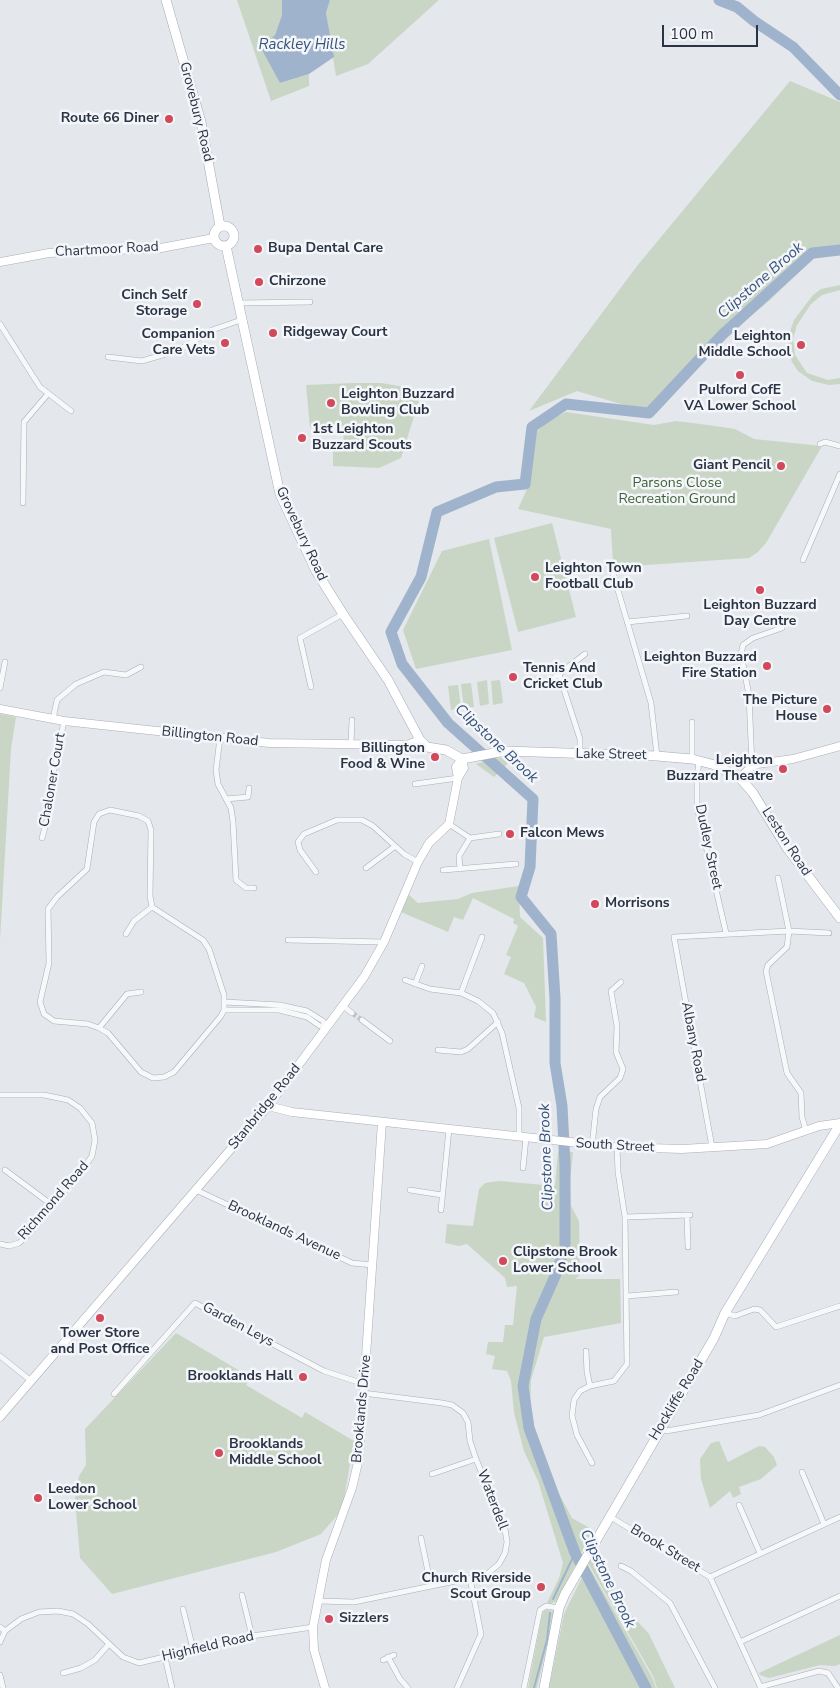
<!DOCTYPE html>
<html>
<head>
<meta charset="utf-8">
<style>
	body { margin:0 }
	#map { position:relative; width:840px; height:1688px; overflow:hidden; background:#e4e7ec; font-family:"Nunito Sans",sans-serif }
	canvas { display:block }
	.scale { position:absolute; left:662px; top:25px; width:96px; height:22px; box-sizing:border-box; border:2px solid #2b3445; border-top:0; padding-left:6px; font-size:15px; line-height:18px; white-space:nowrap; color:#2b3445; -webkit-text-stroke:4px #f4f6f9; paint-order:stroke }
</style>
</head>
<body>
<div id="map">
<canvas width="840" height="1688"></canvas>
<div class="scale">100 m</div>
</div>
<script>
const context = document.querySelector('canvas').getContext('2d');
context.lineJoin = 'round';
function fillPath(path, color) {
  context.fillStyle = color;
  context.fill(path, 'evenodd');
}
function poly(rows) {
  const path = new Path2D();
  for (const r of rows) {
    if (r.length === 3) {
      path.moveTo(r[0] + r[2], r[1]);
      path.arc(r[0], r[1], r[2], 0, 2 * Math.PI);
      continue;
    }
    path.moveTo(r[0], r[1]);
    for (let i = 2; i < r.length; i += 2) path.lineTo(r[i], r[i + 1]);
  }
  return path;
}
function strokePath(path, color, width, dash) {
  context.strokeStyle = color;
  context.lineWidth = width;
  context.lineCap = dash ? 'butt' : 'round';
  context.setLineDash(dash || []);
  context.stroke(path);
}
function label(font, color, halo, rows, align = 'center') {
  context.font = font + ' "Nunito Sans",sans-serif';
  context.lineWidth = 5;
  context.setLineDash([]);
  context.textBaseline = 'middle';
  context.strokeStyle = halo;
  context.fillStyle = color;
  for (const [text, x, y, turn = 0] of rows) {
    context.save();
    context.translate(x, y);
    context.rotate((+turn || 0) * Math.PI / 180);
    context.textAlign = isNaN(turn) ? turn : align;
    if (halo) context.strokeText(text, 0, 0);
    context.fillText(text, 0, 0);
    context.restore();
  }
}
fillPath(poly([
	[237,0,282,0,282,15,275,35,280,83,309,74,309,86,271,101],
	[330,0,439,0,368,64,336,76,326,13],
	[790,81,840,102,840,255,813,259,769,301,725,338,654,414,577,391,529,411,637,266],
	[840,285,840,290,822,295,811,304,797,325,793,339,795,355,807,373,828,380,840,378,840,384,829,385,812,381,798,371,792,362,788,349,788,337,794,320,813,295,821,289],
	[353,383,381,383,417,389,420,397,401,458,379,468,333,466,333,444,344,442,342,426,310,427,306,385],
	[566,412,654,425,676,421,708,425,735,429,754,439,822,446,766,543,758,552,749,558,617,567,613,562,611,529,518,509,528,487,535,433,549,420],
	[552,523,576,617,518,632,494,538],
	[489,539,512,650,416,669,403,630,442,551],
	[487,680,489,704,480,706,477,682],
	[500,680,503,703,493,705,491,681],
	[471,683,474,707,464,708,461,684],
	[458,685,461,708,451,710,448,686],
	[0,714,16,717,11,749,0,940],
	[508,757,512,759,494,777,476,764,495,758],
	[519,886,520,917,543,938,546,1022,534,1017,536,1007,524,983,504,974,511,957,506,955,518,926,513,923,514,919,473,898,463,920,454,917,448,932,401,912,409,895,418,903,458,899,472,893],
	[558,1151,573,1152,570,1181,571,1206,579,1221,580,1275,575,1279,620,1279,621,1323,544,1337,531,1380,530,1411,538,1441,557,1490,572,1518,593,1530,557,1601,550,1604,547,1603,559,1578,563,1563,538,1481,524,1451,514,1413,511,1381,507,1371,492,1369,495,1356,486,1354,488,1342,503,1342,505,1325,513,1325,517,1286,507,1287,505,1278,467,1244,459,1246,445,1243,447,1224,473,1226,479,1189,485,1183,499,1181,555,1186],
	[176,1333,250,1377,246,1385,302,1418,305,1412,354,1441,342,1510,321,1534,276,1552,112,1594,80,1558,75,1499,79,1476,86,1465,85,1429],
	[719,1441,728,1462,759,1446,765,1447,774,1457,777,1465,761,1479,739,1487,741,1494,733,1498,730,1491,710,1508,701,1479,700,1459,711,1443],
	[595,1552,610,1584,627,1610,649,1634,675,1688,657,1688,653,1676,588,1563],
	[588,1565,652,1677,656,1688,549,1688,564,1614],
	[548,1610,553,1611,554,1616,537,1688,528,1688,542,1615,544,1611],
	[840,1635,840,1664,835,1666,820,1665,769,1678,760,1675,759,1673]
]), '#c9d6c5');
fillPath(poly([
	[282,0,330,0,326,13,334,57,309,74,280,83,261,48,275,35,282,15]
]), '#9fb4cc');
strokePath(poly([
	[553,1599,575,1553],
	[534,1688,547,1640,550,1613]
]), '#9fb4cc', 2);
strokePath(poly([
	[719,0,737,7,754,21,793,47,840,95],
	[646,1688,575,1553,529,1428,523,1386,536,1319,556,1274,565,1247,565,1165,562,1106,555,1063,555,998,551,934,521,897,530,867,533,799,448,723,402,664,391,632,421,577,437,512,496,487,525,484,532,427,566,404,649,413,722,335,812,253,840,250]
]), '#9fb4cc', 11);
strokePath(poly([
	[352,1013,362,1020]
]), '#bfc3cb', 5, [5, 2.5]);
const street = poly([
	[238,303,310,302],
	[0,324,40,387,71,411],
	[108,357,142,361,179,350,212,330,241,320],
	[820,444,825,442,840,446],
	[23,503,24,422,47,395],
	[803,560,840,474],
	[610,563,651,703,657,756],
	[627,622,687,616],
	[552,679,559,674],
	[311,687,300,638,343,614],
	[0,688,5,662],
	[53,719,57,700,76,684,104,672,126,675,141,667],
	[220,738,216,770,218,784,231,808,233,822,236,880,246,888,254,888],
	[351,744,352,720],
	[580,754,580,739,559,674,585,654],
	[692,759,692,722],
	[699,761,697,778,697,807,726,933],
	[752,766,749,695,741,654,743,645,753,638,782,628],
	[415,784,458,778],
	[226,799,248,797,249,788],
	[110,810,139,816,148,821,151,830,150,896,152,907,203,940,209,949,224,995,224,1010,221,1016,174,1072,164,1077,153,1078,141,1072,108,1033,99,1028,88,1024,54,1021,44,1014,40,1002,49,963,48,909,57,897,87,869,94,822,99,814,110,810],
	[449,824,470,838,459,856,460,869],
	[42,838,49,813,53,775,64,721],
	[470,838,499,834],
	[366,868,394,847],
	[443,870,516,864],
	[316,872,300,850,298,842,304,834,337,820,362,820,373,826,404,854,418,862],
	[126,934,134,921,152,907],
	[288,940,384,942],
	[405,980,430,989,461,993,478,1001,493,1013,502,1033,519,1108,519,1137],
	[415,984,422,966],
	[461,993,482,937],
	[343,1006,352,1013],
	[224,1010,279,1010,307,1017,320,1026,326,1026,323,1021,307,1011,280,1005,225,1002],
	[362,1020,390,1041],
	[99,1028,127,994,141,992],
	[438,1050,461,1052,468,1049,498,1022],
	[0,1095,44,1095,68,1100,80,1108,92,1123,95,1140,92,1156,86,1165,29,1234,19,1243,9,1246,0,1244],
	[806,1131,802,1117,801,1093,787,1073,766,971,768,965,787,947,789,931,829,933],
	[592,1146,596,1109,600,1097,620,1078,623,1069,616,1052,617,1026,611,991,621,982],
	[712,1147,674,937,789,931,778,878],
	[523,1168,526,1138],
	[5,1170,52,1205],
	[196,1190,352,1263,373,1265],
	[410,1190,442,1195],
	[441,1210,449,1129],
	[687,1215,688,1247],
	[625,1217,690,1215],
	[627,1296,676,1292],
	[725,1313,735,1316,754,1309,760,1310,776,1327,840,1306],
	[586,1351,587,1372,590,1386],
	[0,1356,30,1380],
	[114,1394,195,1303,324,1371,364,1384],
	[660,1429,666,1431,759,1415,840,1385],
	[592,1463,577,1435,572,1416,574,1400,580,1391,590,1386,614,1381,627,1364,625,1217,618,1172,617,1147],
	[802,1472,824,1524],
	[432,1474,476,1459],
	[739,1505,760,1553],
	[609,1516,710,1577,761,1688],
	[421,1538,431,1586],
	[621,1566,631,1571,670,1603,715,1688],
	[710,1577,840,1517],
	[242,1595,252,1636],
	[318,1601,354,1602,470,1578,487,1574,499,1564,505,1553,507,1542,505,1529,476,1459,470,1441,468,1422,463,1413,452,1405,442,1403,363,1393],
	[183,1609,193,1649],
	[0,1627,5,1631,21,1619,39,1612,58,1611,73,1614,88,1624,123,1657,139,1663,252,1636,313,1627],
	[0,1642,5,1631],
	[740,1642,840,1596],
	[165,1657,172,1688],
	[388,1657,400,1679,408,1688],
	[383,1660,394,1655],
	[63,1673,81,1668,95,1660,109,1644],
	[0,1675,3,1688],
	[760,1687,819,1671,828,1673,838,1688],
	[457,1688,481,1634,470,1578],
	[524,1688,540,1610,546,1606,559,1608]
]);
const secondary = poly([
	[0,262,49,253,161,248,214,238],
	[0,709,64,721,269,743,407,745,420,740],
	[458,778,456,767,462,759],
	[740,778,752,766,757,764,793,759,840,746],
	[268,1106,292,1112,617,1147,682,1149,767,1144,819,1126,840,1123],
	[0,1417,268,1106,364,977,384,942,418,862,429,843,449,824,458,778,464,768,462,759],
	[325,1688,314,1650,313,1627,326,1560,352,1488,359,1458,382,1122]
]);
const primary = poly([
	[166,0,201,122,220,226],
	[224,236,10],
	[226,246,280,494,316,571,343,614,388,680,420,740,427,747,446,750,462,759,505,751,657,756,692,759,715,765,740,778,753,793,787,848,840,918],
	[544,1688,559,1608,565,1594,714,1338,725,1313,840,1124]
]);
strokePath(street, '#a9aeb7', 6);
strokePath(secondary, '#a9aeb7', 9);
strokePath(primary, '#a3abb8', 10);
strokePath(street, '#f7f8fa', 5);
strokePath(secondary, '#fff', 8);
strokePath(primary, '#fff', 9);
for (const [x, y, r, color] of [
	[169,119,5,"#d1495b"],
	[258,249,5,"#d1495b"],
	[259,282,5,"#d1495b"],
	[197,304,5,"#d1495b"],
	[273,333,5,"#d1495b"],
	[225,343,5,"#d1495b"],
	[801,345,5,"#d1495b"],
	[740,375,5,"#d1495b"],
	[331,403,5,"#d1495b"],
	[302,438,5,"#d1495b"],
	[781,466,5,"#d1495b"],
	[535,577,5,"#d1495b"],
	[760,590,5,"#d1495b"],
	[767,666,5,"#d1495b"],
	[513,677,5,"#d1495b"],
	[827,709,5,"#d1495b"],
	[435,757,5,"#d1495b"],
	[783,769,5,"#d1495b"],
	[510,834,5,"#d1495b"],
	[595,904,5,"#d1495b"],
	[503,1261,5,"#d1495b"],
	[100,1318,5,"#d1495b"],
	[303,1377,5,"#d1495b"],
	[219,1453,5,"#d1495b"],
	[38,1498,5,"#d1495b"],
	[541,1587,5,"#d1495b"],
	[329,1619,5,"#d1495b"]
]) {
  const dot = new Path2D();
  dot.arc(x, y, r, 0, 2 * Math.PI);
  context.fillStyle = color;
  context.fill(dot);
  strokePath(dot, '#f4f6f9', 2);
}
label('14px', '#2b3445', '#f4f6f9', [
	["Grovebury Road",196,112,76],
	["Chartmoor Road",107,250,-3],
	["Grovebury Road",301,534,65],
	["Billington Road",210,737,6],
	["Lake Street",611,755,1],
	["Chaloner Court",53,780,-80],
	["Leston Road",786,842,57],
	["Dudley Street",708,847,78],
	["Albany Road",693,1042,79],
	["Stanbridge Road",265,1107,-51],
	["South Street",615,1146,3],
	["Richmond Road",54,1201,-49],
	["Brooklands Avenue",284,1231,25],
	["Garden Leys",238,1325,28],
	["Hockliffe Road",677,1400,-59],
	["Brooklands Drive",362,1409,-85],
	["Waterdell",492,1500,69],
	["Brook Street",665,1549,31],
	["Highfield Road",208,1647,-13]
]);
label('bold 14px', '#2b3445', '#f4f6f9', [
	["Route 66 Diner",159,119,"right"],
	["Bupa Dental Care",268,249],
	["Chirzone",269,282],
	["Cinch Self",187,296,"right"],
	["Storage",187,312,"right"],
	["Ridgeway Court",283,333],
	["Companion",215,335,"right"],
	["Care Vets",215,351,"right"],
	["Leighton",791,337,"right"],
	["Middle School",791,353,"right"],
	["Pulford CofE",740,391,"center"],
	["VA Lower School",740,407,"center"],
	["Leighton Buzzard",341,395],
	["Bowling Club",341,411],
	["1st Leighton",312,430],
	["Buzzard Scouts",312,446],
	["Giant Pencil",771,466,"right"],
	["Leighton Town",545,569],
	["Football Club",545,585],
	["Leighton Buzzard",760,606,"center"],
	["Day Centre",760,622,"center"],
	["Leighton Buzzard",757,658,"right"],
	["Fire Station",757,674,"right"],
	["Tennis And",523,669],
	["Cricket Club",523,685],
	["The Picture",817,701,"right"],
	["House",817,717,"right"],
	["Billington",425,749,"right"],
	["Food & Wine",425,765,"right"],
	["Leighton",773,761,"right"],
	["Buzzard Theatre",773,777,"right"],
	["Falcon Mews",520,834],
	["Morrisons",605,904],
	["Clipstone Brook",513,1253],
	["Lower School",513,1269],
	["Tower Store",100,1334,"center"],
	["and Post Office",100,1350,"center"],
	["Brooklands Hall",293,1377,"right"],
	["Brooklands",229,1445],
	["Middle School",229,1461],
	["Leedon",48,1490],
	["Lower School",48,1506],
	["Church Riverside",531,1579,"right"],
	["Scout Group",531,1595,"right"],
	["Sizzlers",339,1619]
], 'left');
label('14px', '#3f6138', '#f4f6f9', [
	["Parsons Close",677,484],
	["Recreation Ground",677,500]
]);
label('italic 15px', '#34527a', '#f4f6f9', [
	["Rackley Hills",302,45],
	["Clipstone Brook",761,281,-41],
	["Clipstone Brook",496,744,43],
	["Clipstone Brook",547,1157,-92],
	["Clipstone Brook",607,1579,64]
]);
</script>
</body>
</html>
